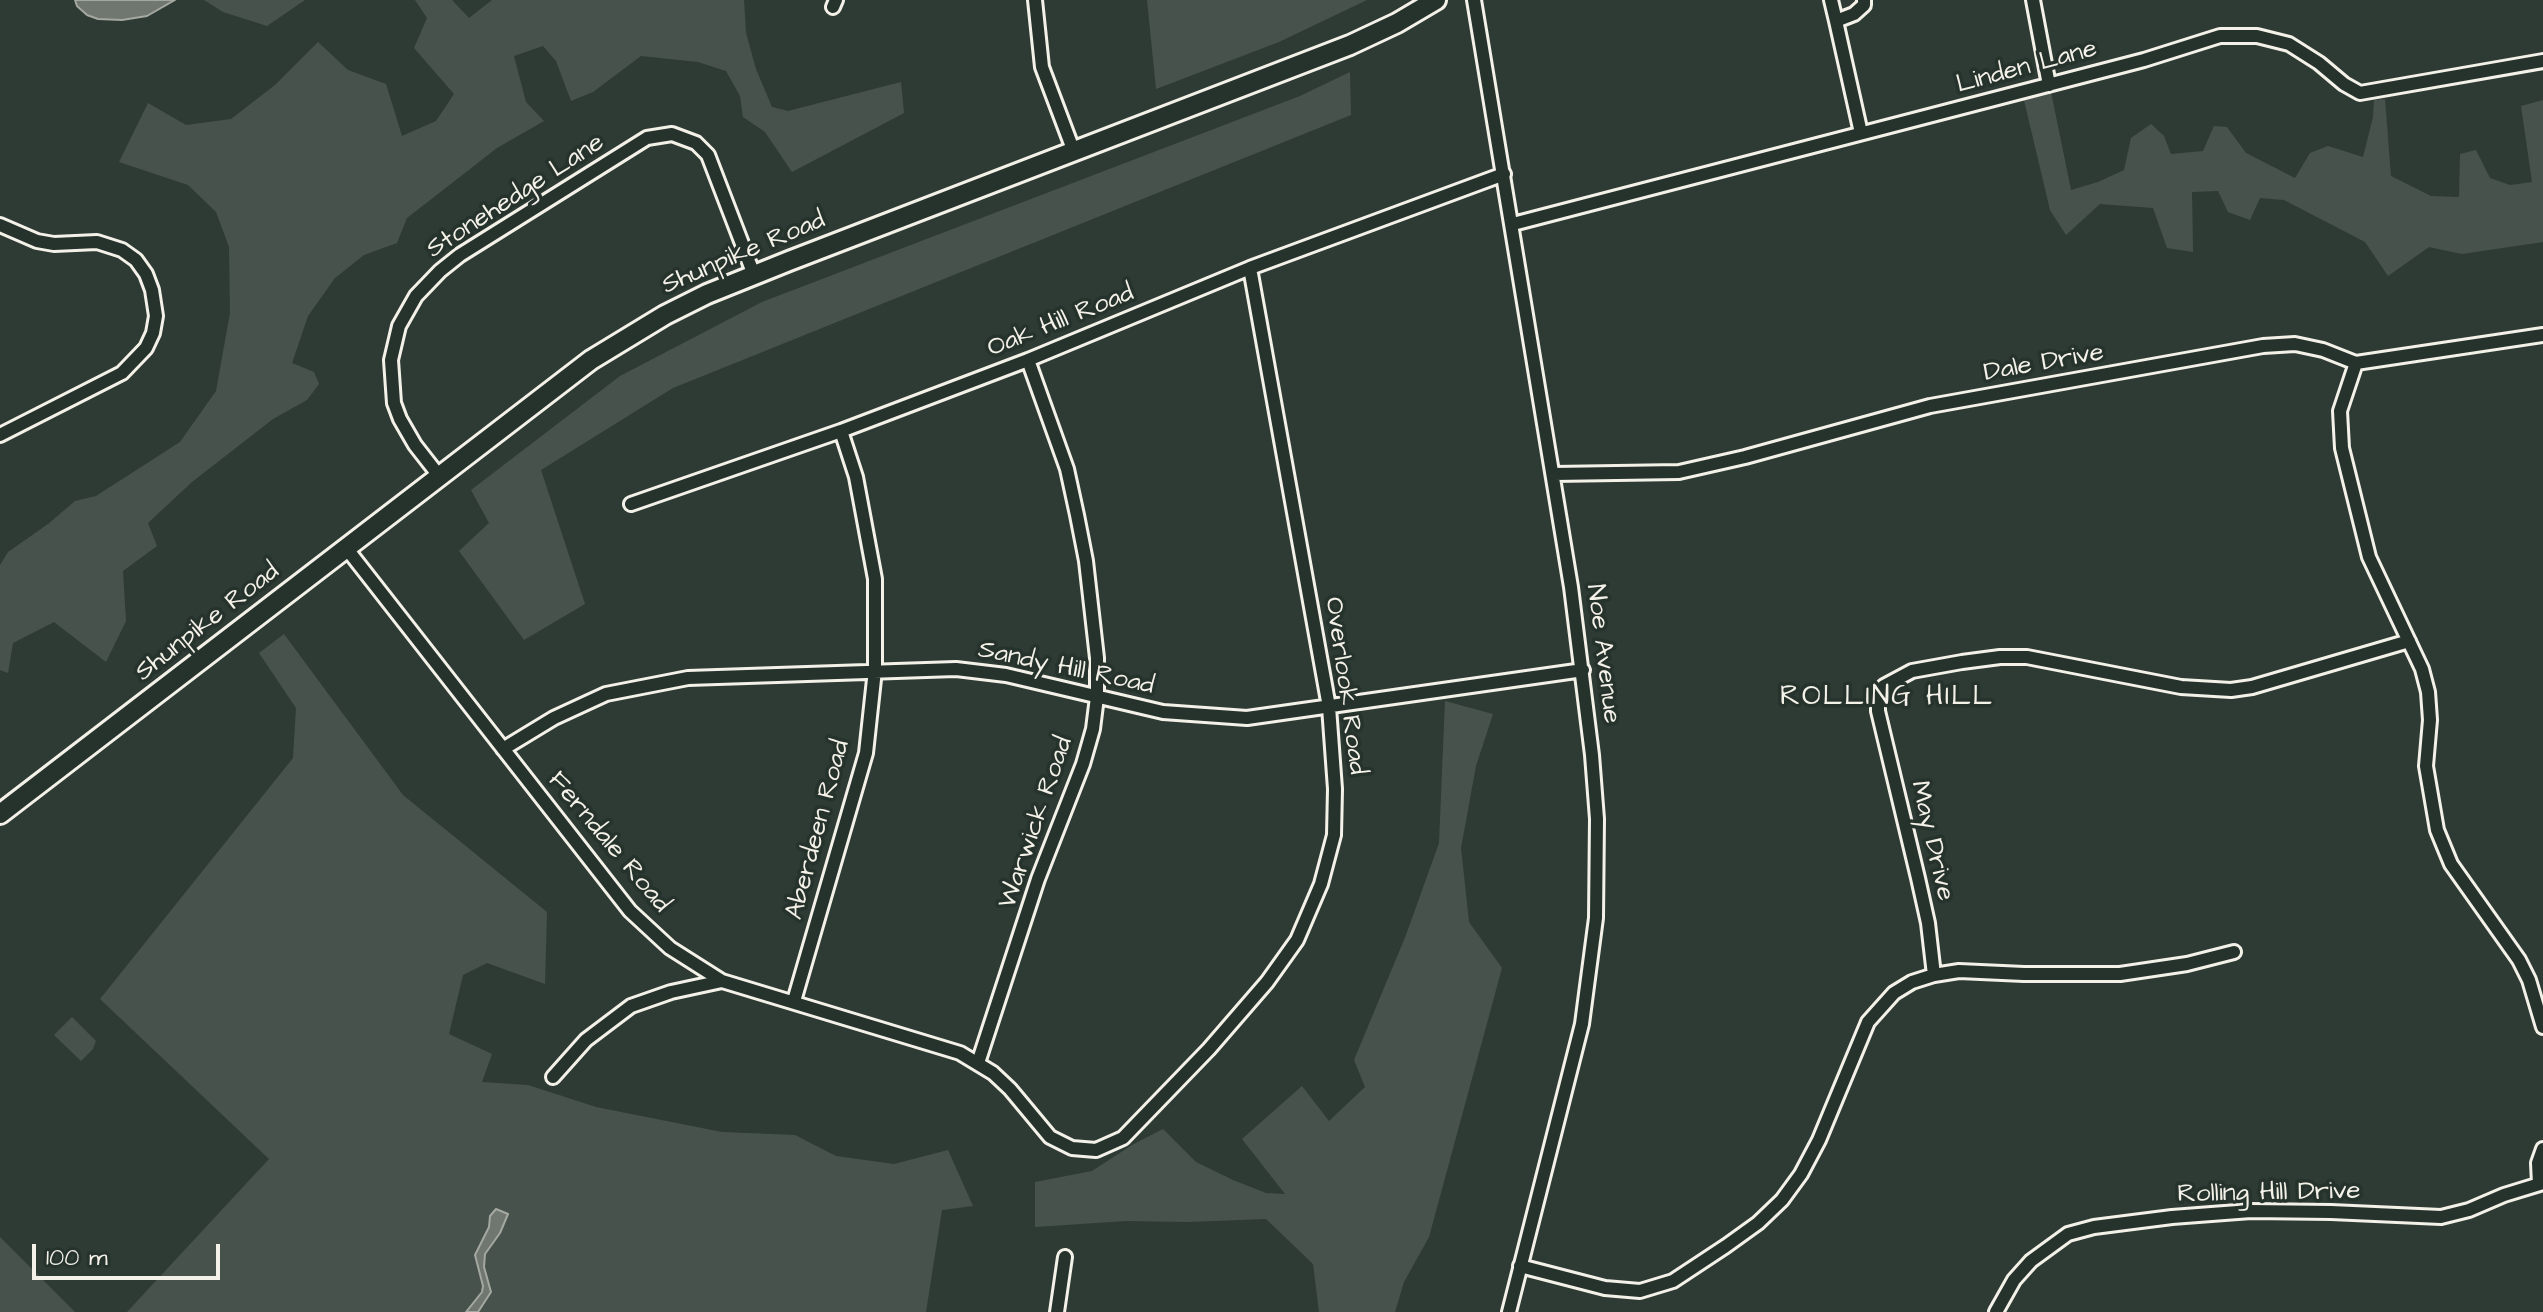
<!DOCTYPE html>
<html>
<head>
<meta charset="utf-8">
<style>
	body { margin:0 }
	#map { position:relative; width:2543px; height:1312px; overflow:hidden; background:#2e3b34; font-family:"Architects Daughter",sans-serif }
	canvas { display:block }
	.scale { position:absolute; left:32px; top:1244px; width:188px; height:36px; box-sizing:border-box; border:4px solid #f4f1e8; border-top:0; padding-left:10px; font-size:24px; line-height:28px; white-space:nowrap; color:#f4f1e8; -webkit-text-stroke:6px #26332d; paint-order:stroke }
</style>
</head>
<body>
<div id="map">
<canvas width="2543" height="1312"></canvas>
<div class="scale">100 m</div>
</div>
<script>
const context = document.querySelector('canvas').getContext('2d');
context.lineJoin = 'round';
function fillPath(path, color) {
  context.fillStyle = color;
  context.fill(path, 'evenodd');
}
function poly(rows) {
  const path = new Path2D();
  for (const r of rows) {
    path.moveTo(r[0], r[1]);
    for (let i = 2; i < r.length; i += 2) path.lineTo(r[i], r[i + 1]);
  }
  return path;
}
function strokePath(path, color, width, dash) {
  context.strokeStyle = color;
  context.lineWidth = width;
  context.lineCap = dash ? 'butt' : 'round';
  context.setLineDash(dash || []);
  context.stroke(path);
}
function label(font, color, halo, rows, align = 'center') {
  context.font = font + ' "Architects Daughter",sans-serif';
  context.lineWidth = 7;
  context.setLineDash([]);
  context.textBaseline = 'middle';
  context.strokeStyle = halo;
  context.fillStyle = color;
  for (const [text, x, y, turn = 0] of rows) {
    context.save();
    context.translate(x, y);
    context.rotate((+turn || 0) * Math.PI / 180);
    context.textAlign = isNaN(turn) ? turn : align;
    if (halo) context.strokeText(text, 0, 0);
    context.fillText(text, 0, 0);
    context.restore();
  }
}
fillPath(poly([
	[204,0,305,0,267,26,223,12],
	[415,0,452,0,469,18,492,0,744,0,746,33,756,69,772,107,788,111,901,82,904,113,792,172,765,132,743,117,740,96,726,71,698,62,641,56,593,92,571,101,556,61,543,46,514,56,526,102,544,121,497,148,407,218,397,243,364,255,335,278,308,316,292,363,314,372,319,384,307,400,273,419,192,482,148,523,157,546,123,571,126,621,106,662,54,622,13,643,8,673,0,670,0,565,8,552,48,524,75,501,96,496,180,442,216,391,230,313,229,247,216,212,188,185,119,162,148,103,186,125,231,119,275,85,318,42,348,70,386,84,402,136,436,121,454,94,414,48,427,18],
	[1147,0,1367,0,1279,42,1156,89],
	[1350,72,1351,115,673,388,541,470,585,604,524,640,459,551,489,523,471,490,620,376,762,302,1300,96],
	[2051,92,2071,190,2098,182,2124,170,2131,138,2151,124,2164,136,2171,154,2203,151,2214,126,2227,127,2246,153,2295,178,2310,153,2328,146,2363,157,2373,117,2374,100,2385,99,2391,176,2431,196,2459,197,2460,154,2476,150,2490,178,2510,185,2532,182,2521,106,2543,100,2543,242,2462,254,2429,247,2388,276,2365,242,2284,200,2260,198,2250,220,2228,212,2218,191,2192,192,2193,252,2167,248,2153,208,2100,204,2066,235,2050,210,2023,96],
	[284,634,403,795,547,912,545,984,487,963,463,975,449,1034,492,1054,482,1082,528,1085,596,1107,722,1132,795,1135,836,1156,894,1164,948,1150,973,1206,942,1210,926,1312,127,1312,269,1159,100,999,293,758,296,708,259,653],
	[1445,701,1493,714,1476,766,1461,848,1469,922,1502,968,1429,1237,1404,1282,1395,1312,1319,1312,1313,1264,1266,1219,1188,1222,1126,1221,1035,1227,1035,1182,1092,1171,1132,1145,1163,1129,1196,1162,1233,1180,1266,1193,1285,1194,1242,1139,1302,1086,1329,1121,1365,1087,1354,1060,1406,935,1439,843],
	[72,1017,96,1041,93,1049,81,1061,54,1035],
	[0,1237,75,1312,0,1312]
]), '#48524c');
const water = poly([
	[75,0,175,0,147,16,122,20,98,19,87,15,77,6,75,0],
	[496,1209,508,1214,500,1233,485,1254,484,1267,491,1292,478,1312,466,1312,482,1292,483,1286,475,1255,489,1227,490,1216,496,1209]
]);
fillPath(water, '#6f7770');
strokePath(water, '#a4a8a0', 2);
const minor = poly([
	[1035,0,1042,67,1074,152],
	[1474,0,1571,587,1592,755,1597,819,1596,918,1582,1024,1509,1312],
	[1831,0,1836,21,1854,14,1864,5,1864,0],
	[2033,0,2049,85],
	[833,7,836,0],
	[1836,21,1861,133],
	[1513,224,2144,60,2220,36,2257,36,2289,44,2319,63,2344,84,2360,93,2543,61],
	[0,225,37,241,54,244,97,242,122,250,136,260,146,274,152,290,156,316,153,333,146,348,122,373,0,435],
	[2356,363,2340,411,2342,448,2369,557,2422,669,2428,692,2430,720,2426,766,2437,830,2451,864,2519,960,2529,980,2543,1027],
	[1554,474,1679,472,1745,457,1930,406,2263,346,2295,344,2323,350,2356,363,2543,335],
	[440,477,415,445,400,419,394,403,391,360,399,326,416,296,440,271,460,255,647,138,672,134,696,143,708,155,754,275],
	[631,504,841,431,1028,360,1250,268,1504,174],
	[347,549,630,911,670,948,722,981,960,1053,993,1073,1010,1089,1050,1137,1072,1148,1096,1150,1123,1138,1209,1049,1267,982,1297,940,1321,884,1334,835,1335,789,1329,707,1250,268],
	[503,749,554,718,606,694,688,678,956,669,1006,675,1163,712,1247,718,1583,670],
	[1934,975,1928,923,1918,878,1878,711,1878,693,1884,686,1912,671,1962,662,2000,657,2027,657,2181,687,2231,690,2252,687,2409,641],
	[794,1001,866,753,875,670,875,579,856,477,841,431],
	[978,1063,1038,879,1083,764,1093,729,1097,697,1097,658,1086,561,1077,515,1067,469,1028,360],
	[553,1077,586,1040,631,1006,671,992,722,981],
	[2539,1184,2538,1163,2543,1149],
	[1520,1266,1605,1288,1640,1291,1673,1281,1726,1246,1758,1223,1782,1200,1801,1174,1819,1140,1868,1022,1894,993,1912,982,1934,975,1959,971,2024,974,2120,974,2187,964,2234,952],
	[1057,1312,1065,1257],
	[1996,1312,2014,1280,2031,1261,2068,1234,2094,1227,2172,1217,2251,1211,2331,1212,2441,1217,2469,1210,2504,1195,2543,1183]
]);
const secondary = poly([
	[0,814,591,360,665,315,707,294,789,261,1350,45,1397,23,1436,0]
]);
strokePath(minor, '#f4f1e8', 18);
strokePath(secondary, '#f4f1e8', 24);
strokePath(minor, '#26332d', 12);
strokePath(secondary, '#26332d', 18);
label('26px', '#f4f1e8', '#26332d', [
	["Linden Lane",2027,68,-15],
	["Stonehedge Lane",516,197,-33],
	["Shunpike Road",744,254,-23],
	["Oak Hill Road",1061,322,-22],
	["Dale Drive",2044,364,-10],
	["Shunpike Road",208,623,-38],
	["Noe Avenue",1602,654,83],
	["Sandy Hill Road",1066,669,12],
	["Overlook Road",1344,686,82],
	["Warwick Road",1037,823,-71],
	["Aberdeen Road",819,830,-75],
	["May Drive",1931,841,77],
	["Ferndale Road",608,843,50],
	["Rolling Hill Drive",2269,1194,-1]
]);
context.letterSpacing = '2px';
label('28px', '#f4f1e8', '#26332d', [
	["ROLLING HILL",1887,698]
]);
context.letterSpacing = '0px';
</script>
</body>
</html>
